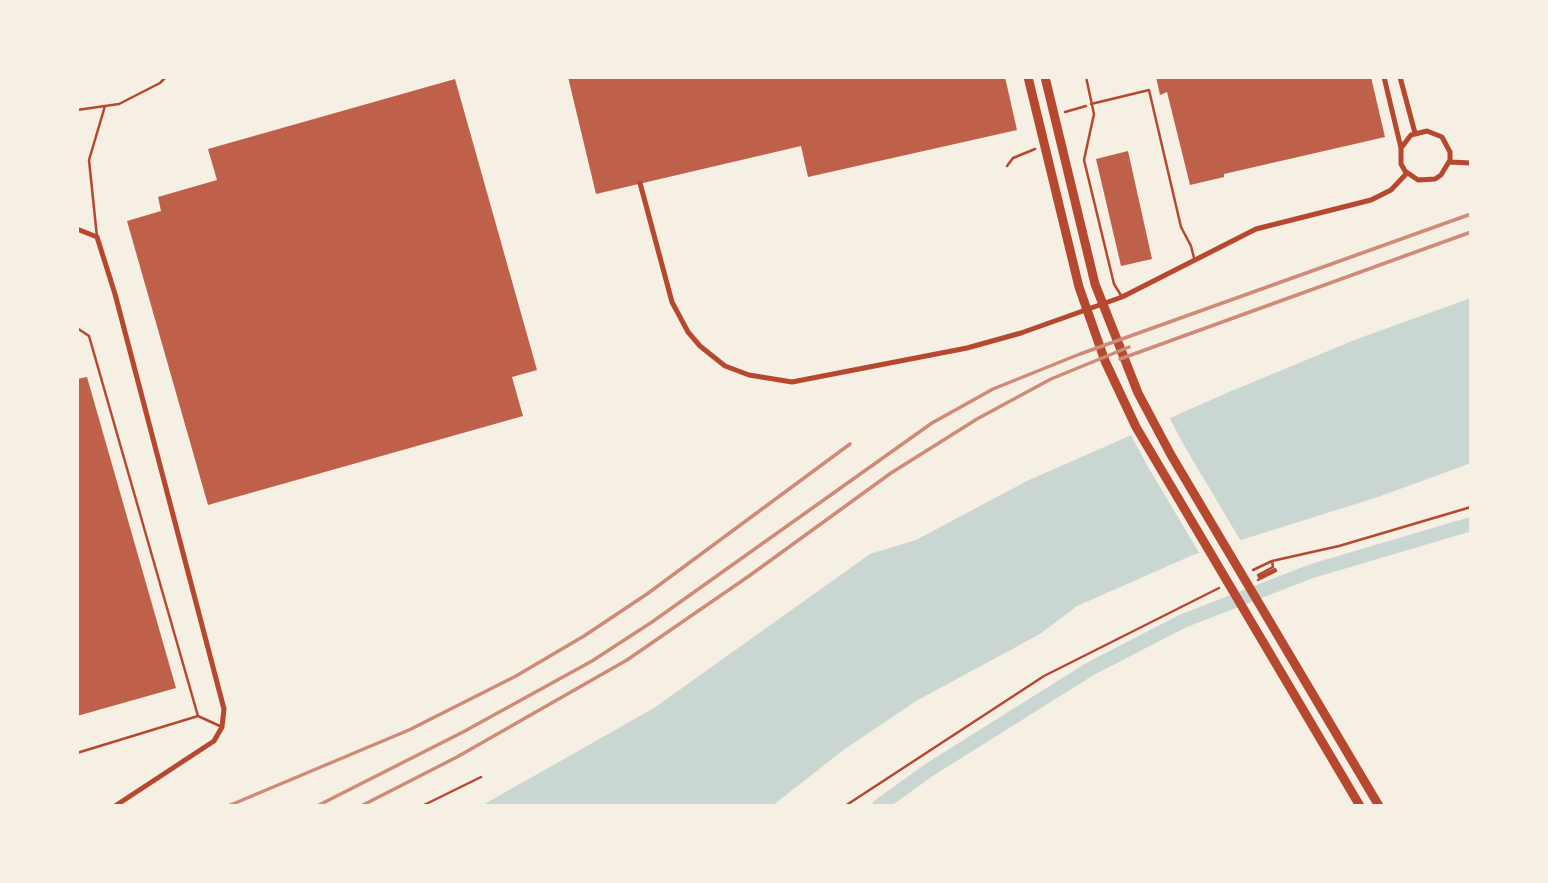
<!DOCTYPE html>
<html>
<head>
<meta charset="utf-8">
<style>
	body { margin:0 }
	#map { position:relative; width:1548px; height:883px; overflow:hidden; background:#f6efe4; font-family:Mulish,sans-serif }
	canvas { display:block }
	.frame { position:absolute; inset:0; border:79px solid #f6efe4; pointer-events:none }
</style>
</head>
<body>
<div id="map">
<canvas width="1548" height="883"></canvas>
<div class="frame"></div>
</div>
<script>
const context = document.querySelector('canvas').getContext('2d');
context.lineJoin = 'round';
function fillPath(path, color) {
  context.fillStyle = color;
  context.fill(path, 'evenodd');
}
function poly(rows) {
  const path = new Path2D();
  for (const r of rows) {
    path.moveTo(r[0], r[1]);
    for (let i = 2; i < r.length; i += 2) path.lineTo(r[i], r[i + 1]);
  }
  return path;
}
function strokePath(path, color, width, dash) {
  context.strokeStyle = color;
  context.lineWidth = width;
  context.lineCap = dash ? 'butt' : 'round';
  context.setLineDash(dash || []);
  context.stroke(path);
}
fillPath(poly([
	[1471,298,1471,463,1378,497,1193,555,1077,606,1040,634,916,701,842,751,772,806,481,806,654,708,870,554,916,540,1027,481,1229,392,1357,339]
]), '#c9d6d2');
fillPath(poly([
	[1168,415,1185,447,1242,543,1201,556,1148,467,1129,432]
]), '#f6efe4');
strokePath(poly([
	[879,806,929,770,1090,669,1183,621,1312,571,1471,524]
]), '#c9d6d2', 14);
fillPath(poly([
	[568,77,1005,77,1017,130,808,177,801,146,596,194],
	[1156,77,1371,77,1385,137,1224,174,1224,177,1190,185,1167,92,1160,95],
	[455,79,537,370,512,377,523,416,208,505,127,221,161,211,158,197,217,180,208,149],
	[1128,151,1152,259,1121,266,1096,159],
	[87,377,176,688,77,716,77,379]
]), '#bf614a');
strokePath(poly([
	[1065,112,1086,106],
	[1007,166,1013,158,1035,149],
	[1253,570,1272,561,1339,546,1471,507],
	[1258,580,1276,571,1275,569,1259,577,1258,575,1273,567,1272,561],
	[845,806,1044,676,1219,588]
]), '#b5482f', 2.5);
strokePath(poly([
	[1086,77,1094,114,1084,160,1114,284,1122,297],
	[1091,104,1149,90,1181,227,1191,246,1194,258],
	[77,110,119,104,160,83,166,77],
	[97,237,89,160,105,106],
	[77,328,89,336,198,716,77,753],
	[198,716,222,727],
	[422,806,481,777]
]), '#b5482f', 2.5);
strokePath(poly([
	[1384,77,1401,148,1401,164,1405,171,1418,180,1435,179,1441,175,1450,160,1450,152,1442,137,1427,131,1411,135,1401,148],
	[1400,77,1415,133],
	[1449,162,1471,163],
	[640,183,672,302,688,332,700,346,725,366,749,375,792,382,967,348,1021,333,1122,297,1256,229,1371,200,1391,190,1407,173],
	[77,229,97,237,115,294,224,709,222,727,214,741,115,806]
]), '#b5482f', 5);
strokePath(poly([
	[1028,77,1079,287,1105,361,1136,427,1360,806],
	[1045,77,1095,284,1138,393,1171,455,1379,806]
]), '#b5482f', 9);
strokePath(poly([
	[1120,359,1471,232],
	[228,806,409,730,516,676,584,636,647,594,850,444],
	[317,806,463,732,592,661,652,622,932,423,993,389,1080,354,1471,214],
	[361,806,457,757,627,660,749,576,891,473,977,419,1051,379,1129,347]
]), '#cf8b77', 3.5);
</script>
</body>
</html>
